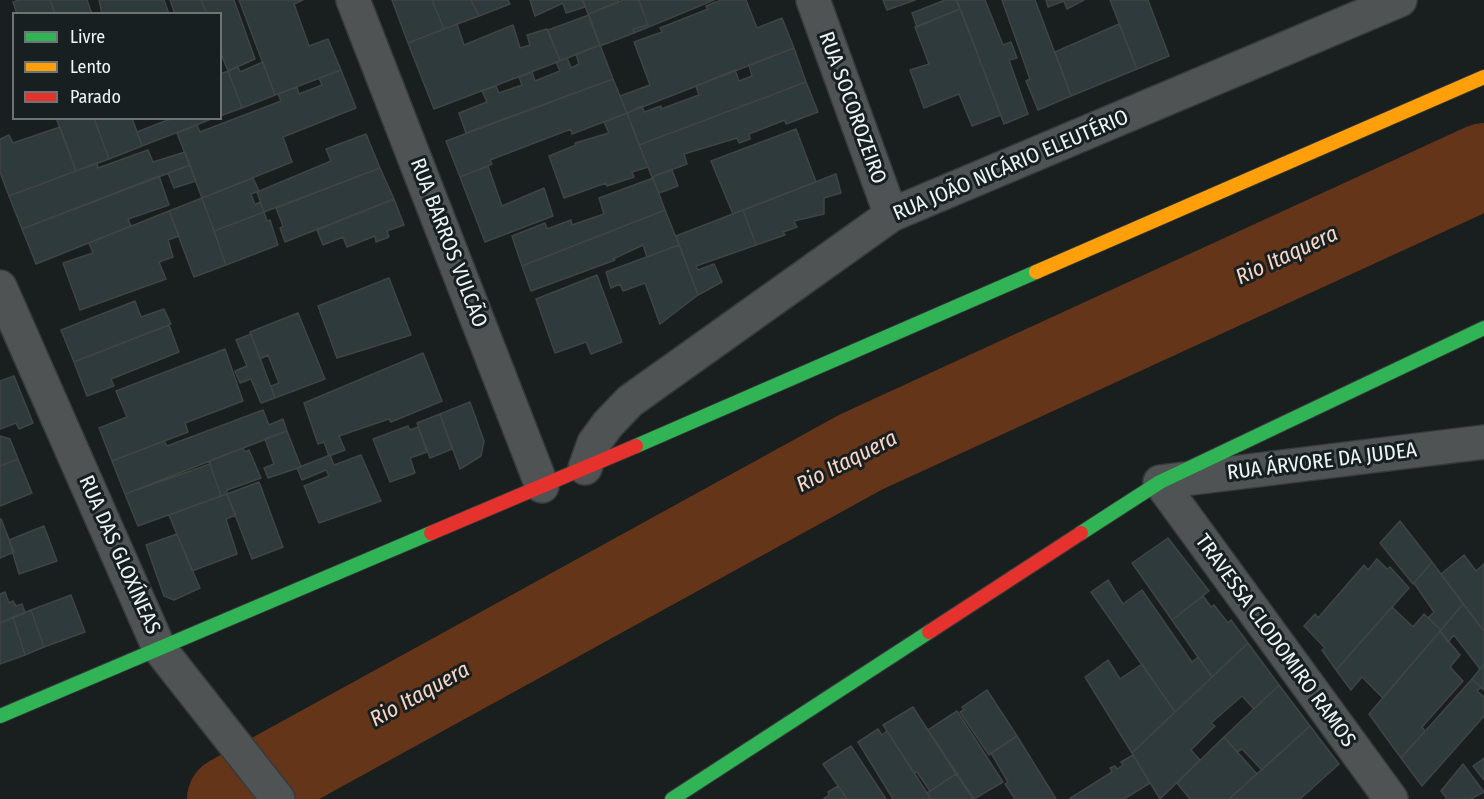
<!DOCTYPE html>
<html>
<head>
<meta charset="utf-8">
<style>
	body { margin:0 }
	#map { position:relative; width:1484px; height:799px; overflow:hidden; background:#191e1e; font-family:"Fira Sans Condensed",sans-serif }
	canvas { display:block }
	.legend { position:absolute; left:12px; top:12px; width:210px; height:108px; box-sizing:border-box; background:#171f20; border:2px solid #6d7475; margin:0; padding:8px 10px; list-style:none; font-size:18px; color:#eff4f5 }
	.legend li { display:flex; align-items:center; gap:12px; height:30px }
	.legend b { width:30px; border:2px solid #6d7475 }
</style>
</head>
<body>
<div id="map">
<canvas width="1484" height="799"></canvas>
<ul class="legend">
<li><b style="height:8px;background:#30b455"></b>Livre</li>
<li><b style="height:8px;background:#ff9f0a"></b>Lento</li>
<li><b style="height:8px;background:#e5322d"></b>Parado</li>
</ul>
</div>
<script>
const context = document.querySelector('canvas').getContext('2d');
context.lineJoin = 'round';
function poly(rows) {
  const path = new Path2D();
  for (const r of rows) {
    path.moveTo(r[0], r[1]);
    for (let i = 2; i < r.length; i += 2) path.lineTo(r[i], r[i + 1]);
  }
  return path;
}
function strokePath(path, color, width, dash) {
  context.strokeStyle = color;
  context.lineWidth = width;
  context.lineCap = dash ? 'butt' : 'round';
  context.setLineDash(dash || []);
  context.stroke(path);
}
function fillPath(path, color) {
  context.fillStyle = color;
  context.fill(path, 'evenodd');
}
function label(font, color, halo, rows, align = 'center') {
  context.font = font + ' "Fira Sans Condensed",sans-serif';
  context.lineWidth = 6;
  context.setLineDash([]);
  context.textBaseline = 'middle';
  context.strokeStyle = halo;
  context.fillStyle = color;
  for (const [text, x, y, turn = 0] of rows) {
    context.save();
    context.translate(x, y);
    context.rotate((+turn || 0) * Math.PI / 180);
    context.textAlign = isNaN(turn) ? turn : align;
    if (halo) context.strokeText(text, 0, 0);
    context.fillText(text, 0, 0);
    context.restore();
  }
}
strokePath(poly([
	[230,799,861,452,1484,166]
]), '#65351a', 86);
const building = poly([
	[19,0,50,0,55,14,17,14,13,2,19,0],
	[50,0,87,0,92,14,55,14,50,0],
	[99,0,164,0,169,14,102,14,99,0],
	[170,0,201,0,207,14,175,14,170,0],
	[201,0,234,0,255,59,228,71,220,51,220,14,207,14,201,0],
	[239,0,303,0,294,4,309,46,328,39,341,70,275,95,239,0],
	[392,0,432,0,444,29,408,43,392,0],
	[432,0,471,0,479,16,444,29,432,0],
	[471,0,508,0,510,4,479,16,471,0],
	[530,0,582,0,585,7,566,13,563,3,535,16,530,0],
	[583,0,618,0,619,2,588,14,583,0],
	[623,0,639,0,648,25,633,29,634,33,600,46,588,14,623,0],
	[639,0,714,0,634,33,633,29,648,25,639,0],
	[721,0,746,0,757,28,782,18,794,48,627,113,620,96,650,85,634,42,662,32,660,28,708,9,706,6,721,0],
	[883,0,915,0,887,10,883,0],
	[945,0,956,0,960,9,917,27,912,13,945,0],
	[957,0,985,0,1003,45,1011,42,1017,58,1009,60,1028,114,1004,124,957,0],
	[1002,0,1035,0,1071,96,1038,110,1026,81,1030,79,1002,0],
	[1046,0,1084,0,1067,9,1064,1,1048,7,1046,0],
	[1110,0,1148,0,1169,56,1137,69,1110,0],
	[960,9,1001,115,972,126,959,94,924,108,910,70,929,64,915,27,960,9],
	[589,15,600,45,560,61,548,30,589,15],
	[457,24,464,45,513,25,520,48,530,45,527,35,547,29,560,61,434,109,408,43,457,24],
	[1119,24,1137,69,1071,96,1055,52,1119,24],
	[600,45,613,79,466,133,459,113,487,102,482,91,496,86,499,93,522,85,519,77,532,72,535,81,560,71,556,62,567,58,571,68,579,64,576,54,600,45],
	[794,48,806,82,639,145,627,113,642,106,644,112,661,106,661,109,699,95,696,86,735,70,739,81,752,76,749,65,794,48],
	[263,62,275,95,242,108,228,71,238,67,240,72,263,62],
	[341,70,356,108,283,137,292,162,202,198,177,133,197,125,200,132,281,101,278,94,297,87,299,94,322,85,319,78,341,70],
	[228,71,242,108,220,116,220,74,228,71],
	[613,79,627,113,572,134,571,129,490,160,492,164,488,166,460,177,446,141,613,79],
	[806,82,818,112,786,124,785,120,749,134,750,139,739,143,737,138,684,154,687,164,652,177,639,145,806,82],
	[627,113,648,167,632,172,634,177,607,186,606,183,564,198,549,156,576,145,575,143,609,133,604,122,627,113],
	[56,118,94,118,109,159,76,171,56,118],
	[94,118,132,118,142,146,109,159,94,118],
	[173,118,209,120,142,146,137,132,173,118],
	[60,127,76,171,9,196,0,172,0,139,9,135,13,143,60,127],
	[796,129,816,182,733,214,711,161,796,129],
	[366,134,380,168,264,212,257,192,331,161,326,149,366,134],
	[148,150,153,162,185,152,190,165,22,229,9,196,97,163,98,168,148,150],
	[190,165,196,181,174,188,168,173,190,165],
	[488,166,502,206,544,188,553,216,485,242,460,177,488,166],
	[380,168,394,199,285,242,280,228,283,226,276,208,380,168],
	[672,170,678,186,659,193,652,177,672,170],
	[836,174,841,193,824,198,824,214,794,221,797,227,783,232,785,235,756,245,743,210,836,174],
	[159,176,169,205,128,219,131,226,36,264,22,229,159,176],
	[253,178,259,191,251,194,255,205,260,202,264,212,214,231,202,198,253,178],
	[653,178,665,210,522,266,512,236,545,223,547,229,571,220,572,225,604,214,599,198,653,178],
	[202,198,226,265,194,277,169,211,202,198],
	[394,199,404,225,387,231,389,237,376,242,375,236,347,247,343,237,323,245,317,230,394,199],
	[665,210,679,245,647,257,643,245,613,259,615,260,531,291,522,266,665,210],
	[743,210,756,245,696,266,698,270,714,264,722,282,698,295,676,236,743,210],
	[169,211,179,236,168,240,173,257,159,262,166,279,80,310,63,263,93,253,89,243,169,211],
	[264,212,267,221,270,220,278,245,226,265,214,231,264,212],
	[679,245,698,295,660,324,645,283,623,291,620,284,611,288,606,272,679,245],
	[597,275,622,342,591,354,586,342,555,353,536,299,597,275],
	[389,278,411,335,337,358,318,306,389,278],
	[135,301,141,317,164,309,171,324,74,362,61,330,135,301],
	[298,313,325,379,275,398,271,386,279,383,268,355,260,359,250,332,298,313],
	[169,325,179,352,111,379,114,386,87,396,74,362,169,325],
	[251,334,275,398,261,403,251,379,240,383,235,371,247,366,236,340,251,334],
	[225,349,243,401,185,423,188,432,112,461,99,428,127,417,116,391,225,349],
	[423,353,442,401,391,422,389,419,339,436,345,450,329,456,324,442,318,444,304,403,423,353],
	[14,376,33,423,19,429,16,423,0,429,0,381,14,376],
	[470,402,484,441,481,456,460,469,440,414,470,402],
	[263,410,269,425,283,419,287,431,125,494,112,461,164,441,167,446,263,410],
	[440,414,452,449,430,458,417,423,440,414],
	[408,426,410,430,418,427,427,452,410,458,415,473,390,482,373,439,408,426],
	[287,431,301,467,268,478,264,468,274,464,265,439,287,431],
	[0,436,10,439,18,459,0,466,0,436],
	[243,448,245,452,249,450,261,478,227,490,227,494,221,496,209,461,243,448],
	[330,455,334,465,361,455,381,501,319,523,304,486,329,476,326,470,302,480,297,468,330,455],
	[18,459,32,493,0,506,0,466,18,459],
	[210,464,221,496,138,526,125,494,210,464],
	[259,482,283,547,252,559,227,494,259,482],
	[227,494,236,515,226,519,237,554,192,571,169,515,227,494],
	[1,519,14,552,0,558,0,519,1,519],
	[1400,521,1432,562,1413,584,1380,543,1400,521],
	[44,526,57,561,19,574,9,540,44,526],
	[177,534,200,588,174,600,164,596,146,545,177,534],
	[1168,538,1209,591,1172,620,1132,563,1168,538],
	[1464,555,1476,571,1484,564,1484,631,1441,574,1464,555],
	[1377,559,1387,569,1390,567,1409,588,1336,670,1322,650,1325,648,1304,626,1315,614,1318,618,1364,565,1368,570,1377,559],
	[1432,562,1463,604,1441,630,1428,618,1434,612,1414,583,1432,562],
	[1108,580,1123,604,1142,590,1192,662,1198,657,1212,677,1175,712,1091,592,1108,580],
	[5,592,9,603,13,601,16,606,22,604,25,613,0,623,0,594,5,592],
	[71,595,85,632,44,647,31,610,71,595],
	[1203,596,1211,607,1214,605,1228,623,1231,620,1248,643,1212,677,1172,620,1203,596],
	[1463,604,1484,631,1484,664,1480,669,1454,635,1448,642,1440,631,1463,604],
	[1392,607,1413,627,1424,614,1441,630,1383,698,1362,677,1351,690,1336,670,1392,607],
	[31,610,44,647,25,655,13,617,31,610],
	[13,617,25,655,0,664,0,623,13,617],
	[1440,631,1460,655,1450,667,1463,681,1422,727,1425,731,1401,758,1369,714,1440,631],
	[1248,643,1279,685,1254,709,1242,696,1211,723,1215,726,1191,750,1200,760,1160,799,1132,753,1248,643],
	[1108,660,1120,679,1142,664,1175,712,1132,753,1085,677,1108,660],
	[1484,664,1484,690,1472,679,1484,664],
	[1472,679,1481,687,1477,691,1484,697,1484,716,1422,786,1401,758,1472,679],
	[1279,685,1310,726,1262,770,1242,749,1237,752,1224,737,1279,685],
	[987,690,1017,736,989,755,960,712,964,710,962,707,987,690],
	[913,707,956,774,930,791,917,772,914,773,883,725,913,707],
	[957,711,1003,782,974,799,928,730,957,711],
	[1310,726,1339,764,1300,799,1229,799,1310,726],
	[878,729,882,735,887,731,931,799,893,799,858,742,878,729],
	[1017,736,1056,799,1015,799,1005,784,1008,782,991,753,1017,736],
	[1224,737,1257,774,1229,799,1190,799,1177,783,1224,737],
	[851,746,886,799,847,799,823,764,851,746],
	[1133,755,1150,783,1124,799,1069,799,1112,772,1110,768,1115,766,1117,769,1123,765,1121,762,1133,755],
	[1484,758,1484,780,1473,766,1484,758],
	[1463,764,1484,792,1471,799,1447,799,1441,791,1463,764],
	[956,774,973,799,931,799,927,793,956,774],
	[838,786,847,799,823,799,829,795,828,792,838,786]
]);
fillPath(building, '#2e3a3b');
strokePath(building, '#404444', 1.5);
const street = poly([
	[353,0,542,486],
	[813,0,891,215],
	[0,287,159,648,278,799],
	[585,468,594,443,608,424,630,401,891,215,1400,0],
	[1391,799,1160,482,1484,442]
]);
const fast = poly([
	[636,446,1036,272],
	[1081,533,1160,482,1484,328],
	[0,716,431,533],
	[672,799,929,632]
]);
const slow = poly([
	[1036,272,1484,77]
]);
const jam = poly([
	[431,533,636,446],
	[929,632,1081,533]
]);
strokePath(street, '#363a3b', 36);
strokePath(fast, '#363a3b', 16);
strokePath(slow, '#363a3b', 16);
strokePath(jam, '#363a3b', 16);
strokePath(street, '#505354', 33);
strokePath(fast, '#30b455', 14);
strokePath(slow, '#ff9f0a', 14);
strokePath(jam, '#e5322d', 14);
label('21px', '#eff4f5', '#171f20', [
	["RUA SOCOROZEIRO",852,108,70],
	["RUA JOÃO NICÁRIO ELEUTÉRIO",1011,166,-23],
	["RUA BARROS VULCÃO",448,243,69],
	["RUA ÁRVORE DA JUDEA",1322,462,-7],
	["RUA DAS GLOXÍNEAS",119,555,66],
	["TRAVESSA CLODOMIRO RAMOS",1275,641,54]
]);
label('italic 22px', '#fad6c5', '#171f20', [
	["Rio Itaquera",1287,256,-25],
	["Rio Itaquera",847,462,-27],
	["Rio Itaquera",420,695,-29]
]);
</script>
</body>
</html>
